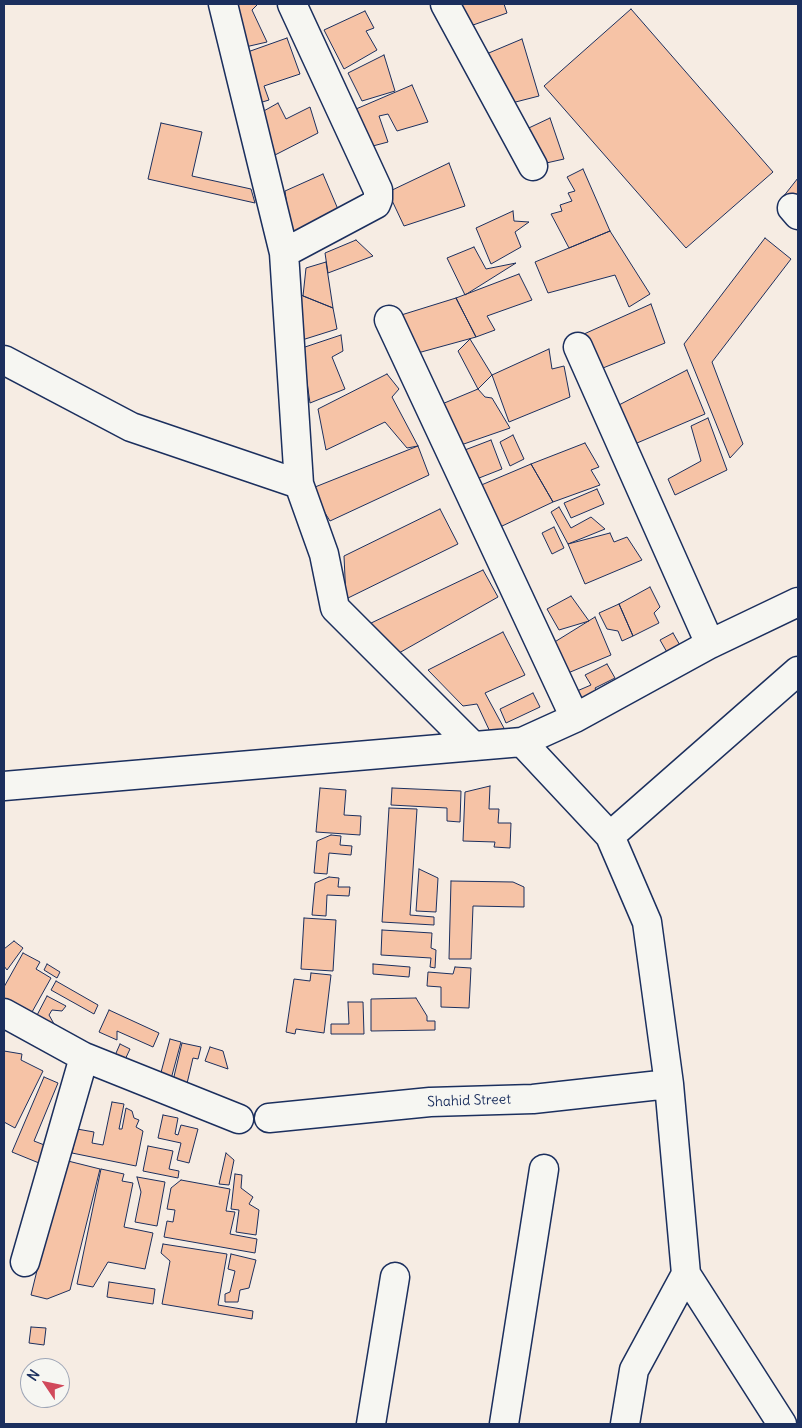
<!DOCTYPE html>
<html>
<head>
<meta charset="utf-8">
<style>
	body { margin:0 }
	#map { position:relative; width:802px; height:1428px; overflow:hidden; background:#f6ece3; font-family:Delius,sans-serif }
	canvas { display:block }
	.frame { position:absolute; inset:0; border:5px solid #1b2f5e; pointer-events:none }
	.north { position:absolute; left:20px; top:1358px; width:50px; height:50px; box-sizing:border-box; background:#f6f6f2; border:1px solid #9ea6b7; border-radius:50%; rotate:304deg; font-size:14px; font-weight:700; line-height:20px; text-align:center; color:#1b2f5e }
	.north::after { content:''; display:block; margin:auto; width:18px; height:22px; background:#d1495b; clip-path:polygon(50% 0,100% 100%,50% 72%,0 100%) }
</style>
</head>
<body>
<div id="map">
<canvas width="802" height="1428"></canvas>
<div class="frame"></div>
<div class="north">N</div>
</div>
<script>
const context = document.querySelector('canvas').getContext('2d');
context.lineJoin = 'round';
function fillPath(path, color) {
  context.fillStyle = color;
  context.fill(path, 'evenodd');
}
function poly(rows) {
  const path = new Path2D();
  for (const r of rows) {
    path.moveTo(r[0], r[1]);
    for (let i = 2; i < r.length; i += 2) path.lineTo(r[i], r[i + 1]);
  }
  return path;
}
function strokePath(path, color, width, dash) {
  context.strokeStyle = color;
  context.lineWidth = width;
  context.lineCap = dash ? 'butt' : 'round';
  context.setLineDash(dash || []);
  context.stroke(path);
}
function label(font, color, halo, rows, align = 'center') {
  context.font = font + ' Delius,sans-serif';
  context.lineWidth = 4.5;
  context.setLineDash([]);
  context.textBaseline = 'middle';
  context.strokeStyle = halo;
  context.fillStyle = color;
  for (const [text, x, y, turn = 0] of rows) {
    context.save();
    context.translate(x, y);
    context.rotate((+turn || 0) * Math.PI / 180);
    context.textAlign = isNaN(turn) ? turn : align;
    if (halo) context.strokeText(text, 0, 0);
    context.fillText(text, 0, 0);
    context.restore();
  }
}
const building = poly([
	[232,4,258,4,252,10,267,42,241,48,232,4],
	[449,4,504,4,507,13,459,30,449,4],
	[631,9,773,172,686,248,544,86,631,9],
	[365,11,374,28,366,31,377,50,344,69,324,30,365,11],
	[287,38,300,74,264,86,269,100,259,103,242,54,287,38],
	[522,39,539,96,500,106,484,55,522,39],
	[384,55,395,91,362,101,348,73,384,55],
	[412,85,428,122,397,131,388,114,379,116,388,142,369,147,349,112,412,85],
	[278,103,286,119,310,107,318,133,275,155,262,112,278,103],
	[550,118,564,159,533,166,516,134,550,118],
	[161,123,202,132,192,176,251,189,255,203,148,179,161,123],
	[449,163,465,206,404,226,388,192,449,163],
	[583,169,610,231,569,248,551,214,562,211,560,205,572,201,568,193,575,191,567,177,583,169],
	[323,174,340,214,291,236,285,191,323,174],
	[798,178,798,210,783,197,798,178],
	[513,211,514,221,529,222,515,232,521,247,491,264,476,228,513,211],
	[610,231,650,294,629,307,615,275,548,293,535,262,610,231],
	[765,238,791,259,712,362,743,444,730,458,684,344,765,238],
	[356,240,373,256,328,273,325,253,356,240],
	[474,247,486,269,516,263,465,295,447,258,474,247],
	[326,262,333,308,303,296,306,268,326,262],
	[519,274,532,300,487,316,495,330,476,337,456,298,519,274],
	[296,293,333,308,337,329,302,340,296,293],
	[456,298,476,337,414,354,398,316,456,298],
	[651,304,665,343,598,370,584,334,651,304],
	[341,335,343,351,332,357,345,389,310,403,302,348,341,335],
	[470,339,492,375,478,389,458,351,470,339],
	[549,349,552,369,564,366,570,397,509,422,492,375,549,349],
	[687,370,705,414,630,446,615,407,687,370],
	[387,374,399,389,392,397,418,446,407,448,385,422,326,450,318,409,387,374],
	[478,389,485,397,492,398,510,428,458,446,442,404,478,389],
	[708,418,727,470,675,495,668,479,701,461,691,426,708,418],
	[513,435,524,459,510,466,500,442,513,435],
	[491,440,502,469,474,480,457,453,491,440],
	[585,443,599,467,591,470,600,485,553,502,531,464,585,443],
	[418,446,429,475,330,521,310,489,418,446],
	[531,464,553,502,500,527,479,486,531,464],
	[597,489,604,504,571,518,564,503,597,489],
	[559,507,571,528,591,517,605,529,568,544,551,512,559,507],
	[440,509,458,544,346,599,344,556,440,509],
	[554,527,564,548,552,554,542,533,554,527],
	[610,533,614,542,627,537,642,560,585,584,568,544,610,533],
	[483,570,498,597,399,653,369,624,483,570],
	[650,587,660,607,654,613,659,623,633,636,619,604,650,587],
	[571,596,589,621,559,630,547,609,571,596],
	[619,604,633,636,622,641,618,631,607,629,599,613,619,604],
	[595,617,611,655,568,673,553,643,595,617],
	[503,632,525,675,485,693,505,730,492,736,477,704,463,706,428,670,503,632],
	[673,633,681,647,668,654,660,640,673,633],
	[607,664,615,678,595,688,599,696,584,704,577,691,591,685,585,675,607,664],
	[533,693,540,707,506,723,500,709,533,693],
	[490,786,489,809,499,809,498,823,511,823,510,848,494,847,495,842,463,841,465,792,490,786],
	[320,788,346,790,344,815,361,816,360,835,316,832,320,788],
	[392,788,461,791,460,822,447,821,447,808,391,805,392,788],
	[389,808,417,809,410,915,434,917,434,925,382,922,389,808],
	[331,835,341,836,340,845,352,846,351,855,329,853,327,874,314,873,317,841,331,835],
	[419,869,438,878,436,912,416,911,419,869],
	[329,877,339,878,338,887,350,887,349,896,327,895,326,916,312,915,315,883,329,877],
	[451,881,513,882,524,887,524,907,473,906,471,959,449,959,451,881],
	[304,918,336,920,333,971,301,969,304,918],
	[382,930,432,933,431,948,436,950,435,968,430,967,431,958,381,955,382,930],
	[14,941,23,948,7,970,4,966,4,949,14,941],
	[23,953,40,962,36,969,51,978,27,1021,4,1009,4,987,23,953],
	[47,964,60,972,57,978,44,970,47,964],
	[373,964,410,967,409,977,373,974,373,964],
	[455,967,471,968,469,1008,441,1007,441,987,427,986,428,972,453,974,455,967],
	[311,973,331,975,324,1033,296,1029,295,1034,286,1032,294,979,310,981,311,973],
	[56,981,98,1005,94,1014,51,990,56,981],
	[47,996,66,1006,62,1011,52,1010,49,1015,58,1031,35,1019,47,996],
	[416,998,427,1016,427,1021,435,1021,435,1030,371,1031,371,999,416,998],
	[348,1002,363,1002,364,1034,331,1034,331,1024,349,1024,348,1002],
	[109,1010,159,1033,153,1047,117,1031,117,1040,99,1032,109,1010],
	[170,1039,181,1042,171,1079,160,1076,170,1039],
	[182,1043,201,1047,198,1059,193,1058,185,1092,171,1089,182,1043],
	[120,1044,130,1049,123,1064,113,1060,120,1044],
	[210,1047,223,1051,228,1069,205,1061,210,1047],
	[4,1051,22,1054,21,1060,43,1071,15,1128,4,1122,4,1051],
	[44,1077,58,1083,34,1141,47,1146,39,1163,12,1152,44,1077],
	[112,1102,124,1104,119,1129,122,1129,126,1108,132,1111,134,1118,139,1120,136,1127,143,1131,136,1166,72,1153,77,1129,94,1132,92,1143,103,1145,112,1102],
	[163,1115,178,1118,175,1134,178,1135,181,1125,198,1129,189,1163,177,1160,181,1143,158,1138,163,1115],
	[148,1146,173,1151,169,1169,179,1171,178,1178,143,1171,148,1146],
	[226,1153,234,1160,229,1185,219,1184,226,1153],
	[64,1160,100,1169,70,1290,47,1299,31,1295,64,1160],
	[101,1169,124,1174,122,1181,133,1183,124,1227,153,1233,145,1269,108,1262,93,1287,77,1284,101,1169],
	[235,1174,242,1175,241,1188,253,1197,249,1204,259,1210,256,1235,236,1232,239,1210,231,1209,235,1174],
	[137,1177,165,1182,157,1226,135,1222,141,1192,137,1177],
	[181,1180,230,1189,226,1211,235,1212,230,1234,257,1239,255,1253,164,1237,167,1221,173,1222,175,1210,167,1209,171,1188,181,1180],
	[163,1244,227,1254,218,1305,253,1311,252,1319,162,1304,170,1261,161,1253,163,1244],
	[231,1254,256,1260,249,1288,240,1290,238,1302,225,1302,225,1294,230,1292,235,1271,228,1269,231,1254],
	[109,1282,155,1289,153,1304,107,1297,109,1282],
	[31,1327,46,1328,44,1345,29,1343,31,1327]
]);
fillPath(building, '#f6c3a6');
strokePath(building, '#1b2f5e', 1);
const minor = poly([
	[223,4,284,253,299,484,324,554,335,608,473,746],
	[445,4,533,166],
	[792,208,798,215],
	[284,253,376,204,378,199,378,190,292,4],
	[389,320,575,718],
	[578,347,710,644],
	[4,360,131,427,299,484],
	[522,742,610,836,647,922,669,1084,686,1274,782,1424],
	[4,786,522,742,575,718,710,644,798,602],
	[610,836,798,671],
	[4,1013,84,1057,239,1119],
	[269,1118,430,1102,533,1099,669,1084],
	[25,1262,84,1057],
	[371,1424,395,1277],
	[504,1424,544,1169],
	[625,1424,634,1370,686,1274]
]);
strokePath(minor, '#1b2f5e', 31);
strokePath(minor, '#f6f6f2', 28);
label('14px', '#1b2f5e', '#f6f6f2', [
	["Shahid Street",469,1101,-2]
]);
</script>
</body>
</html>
